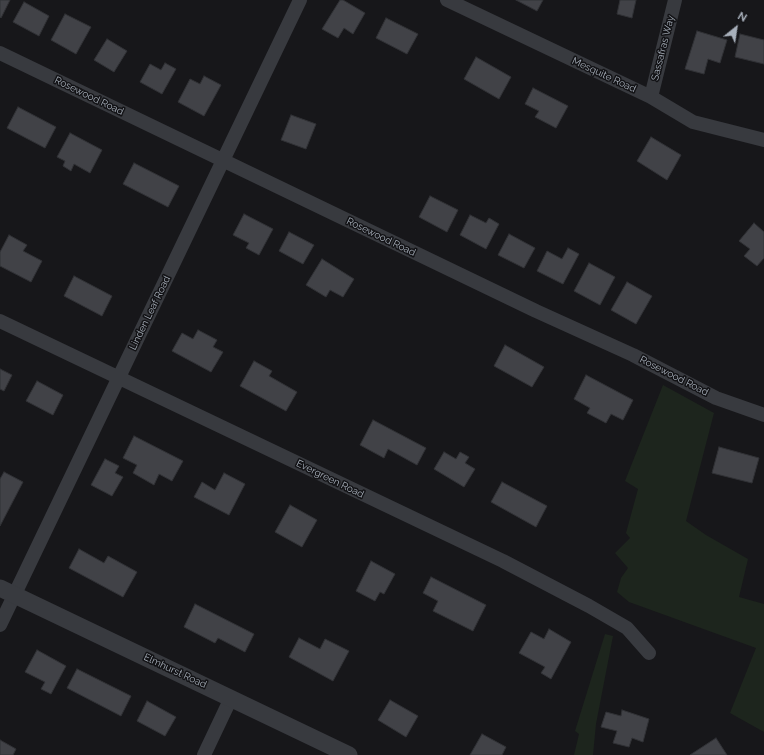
<!DOCTYPE html>
<html>
<head>
<meta charset="utf-8">
<style>
	body { margin:0 }
	#map { position:relative; width:764px; height:755px; overflow:hidden; background:#17171a; font-family:Raleway,sans-serif }
	canvas { display:block }
	.north { position:absolute; left:716px; top:8px; width:40px; height:40px; -webkit-text-stroke:3px #121215; paint-order:stroke; rotate:30deg; font-size:11px; font-weight:700; line-height:16px; text-align:center; color:#a8b0bb }
	.north::after { content:''; display:block; margin:auto; width:14px; height:18px; background:#a8b0bb; clip-path:polygon(50% 0,100% 100%,50% 72%,0 100%) }
</style>
</head>
<body>
<div id="map">
<canvas width="764" height="755"></canvas>
<div class="north">N</div>
</div>
<script>
const context = document.querySelector('canvas').getContext('2d');
context.lineJoin = 'round';
function fillPath(path, color) {
  context.fillStyle = color;
  context.fill(path, 'evenodd');
}
function poly(rows) {
  const path = new Path2D();
  for (const r of rows) {
    path.moveTo(r[0], r[1]);
    for (let i = 2; i < r.length; i += 2) path.lineTo(r[i], r[i + 1]);
  }
  return path;
}
function strokePath(path, color, width, dash) {
  context.strokeStyle = color;
  context.lineWidth = width;
  context.lineCap = dash ? 'butt' : 'round';
  context.setLineDash(dash || []);
  context.stroke(path);
}
function label(font, color, halo, rows, align = 'center') {
  context.font = font + ' Raleway,sans-serif';
  context.lineWidth = 3;
  context.setLineDash([]);
  context.textBaseline = 'middle';
  context.strokeStyle = halo;
  context.fillStyle = color;
  for (const [text, x, y, turn = 0] of rows) {
    context.save();
    context.translate(x, y);
    context.rotate((+turn || 0) * Math.PI / 180);
    context.textAlign = isNaN(turn) ? turn : align;
    if (halo) context.strokeText(text, 0, 0);
    context.fillText(text, 0, 0);
    context.restore();
  }
}
fillPath(poly([
	[663,385,714,413,686,521,706,535,748,559,739,597,764,604,764,732,730,713,756,648,629,602,617,592,621,578,628,568,615,553,630,538,626,533,638,489,625,481],
	[605,634,613,636,596,724,593,755,574,755,579,734,575,731]
]), '#1d251d');
const building = poly([
	[0,0,10,0,1,18,0,17,0,0],
	[340,0,343,0,365,13,353,34,344,28,338,38,322,29,340,0],
	[516,0,543,0,537,11,516,0],
	[620,0,636,0,632,18,617,14,620,0],
	[24,2,49,16,39,36,13,22,24,2],
	[65,14,91,27,76,54,51,40,65,14],
	[386,18,418,34,407,54,376,38,386,18],
	[697,31,727,40,720,63,708,59,704,74,685,69,697,31],
	[740,34,764,40,764,64,735,57,740,34],
	[107,39,127,51,114,72,94,60,107,39],
	[476,57,511,77,499,99,464,79,476,57],
	[165,63,176,69,162,94,140,82,150,64,161,70,165,63],
	[204,76,221,85,204,116,178,102,190,79,200,84,204,76],
	[533,88,568,106,556,128,535,117,539,111,525,104,533,88],
	[18,107,56,127,45,148,7,128,18,107],
	[291,115,316,124,306,149,281,140,291,115],
	[70,133,102,150,90,173,74,164,71,171,63,166,65,161,57,157,70,133],
	[651,137,681,155,667,180,637,161,651,137],
	[134,163,179,186,168,207,123,184,134,163],
	[430,196,458,210,447,232,419,217,430,196],
	[244,214,273,229,259,255,246,248,249,243,233,235,244,214],
	[470,215,486,223,489,218,499,224,486,249,460,235,470,215],
	[754,223,764,232,764,258,757,266,744,256,750,249,739,241,754,223],
	[289,232,314,245,303,264,279,251,289,232],
	[509,234,535,248,524,268,498,255,509,234],
	[9,235,27,245,23,251,42,261,31,282,0,266,0,252,9,235],
	[568,248,579,254,563,284,537,271,547,251,562,259,568,248],
	[322,259,354,279,343,297,330,290,326,297,306,285,322,259],
	[589,263,615,277,600,305,574,291,589,263],
	[74,276,112,296,102,316,64,296,74,276],
	[627,282,652,296,636,324,611,310,627,282],
	[198,330,217,340,213,347,223,352,211,372,172,351,182,333,193,339,198,330],
	[505,345,544,367,532,387,494,366,505,345],
	[254,361,272,371,269,376,297,392,286,411,240,386,254,361],
	[0,369,12,375,4,391,0,389,0,369],
	[586,375,633,400,623,420,611,414,606,423,587,413,590,408,574,399,586,375],
	[37,381,63,395,53,415,26,401,37,381],
	[373,420,426,448,417,465,388,449,384,458,360,445,373,420],
	[134,436,183,461,172,481,159,474,154,485,133,473,137,465,123,458,134,436],
	[719,447,759,458,752,483,712,473,719,447],
	[444,452,456,459,460,452,469,457,465,463,475,469,464,487,434,469,444,452],
	[105,459,119,466,115,473,123,477,112,496,91,485,105,459],
	[4,472,23,482,0,526,0,479,4,472],
	[224,473,245,484,229,515,194,497,202,482,215,490,224,473],
	[502,482,547,506,536,527,491,502,502,482],
	[290,505,317,520,302,547,275,532,290,505],
	[79,549,104,563,108,556,137,572,123,597,69,568,79,549],
	[371,561,395,574,384,594,380,592,375,601,356,591,371,561],
	[431,577,486,605,473,631,433,611,438,601,423,593,431,577],
	[195,604,254,634,245,652,218,638,215,643,184,627,195,604],
	[549,629,571,642,551,679,541,673,545,667,519,653,531,632,544,639,549,629],
	[299,638,320,649,325,639,349,651,333,681,289,657,299,638],
	[37,650,66,666,51,694,41,689,45,682,25,672,37,650],
	[77,669,131,696,121,716,67,688,77,669],
	[390,700,418,716,406,737,378,720,390,700],
	[147,701,176,717,165,736,137,721,147,701],
	[622,710,649,719,643,742,632,738,629,747,613,743,617,731,601,727,606,712,621,716,622,710],
	[482,734,506,747,502,755,470,755,482,734],
	[716,738,727,755,690,755,716,738],
	[0,740,16,749,13,755,0,755,0,740]
]);
fillPath(building, '#414247');
strokePath(building, '#313236', 1);
strokePath(poly([
	[447,0,651,97,693,122,764,140],
	[0,53,536,311,633,355,716,398,764,415],
	[651,97,675,0],
	[0,321,503,561,589,606,627,628,649,653],
	[0,625,300,0],
	[204,755,231,698]
]), '#383a3f', 14);
strokePath(poly([
	[0,588,349,755]
]), '#383a3f', 17);
label('10px', '#a8b0bb', '#121215', [
	["Sassafras Way",663,48,-76],
	["Mesquite Road",604,75,25],
	["Rosewood Road",89,96,26],
	["Rosewood Road",381,237,26],
	["Linden Leaf Road",150,313,-64],
	["Rosewood Road",674,376,27],
	["Evergreen Road",330,479,26],
	["Elmhurst Road",175,671,25]
]);
</script>
</body>
</html>
